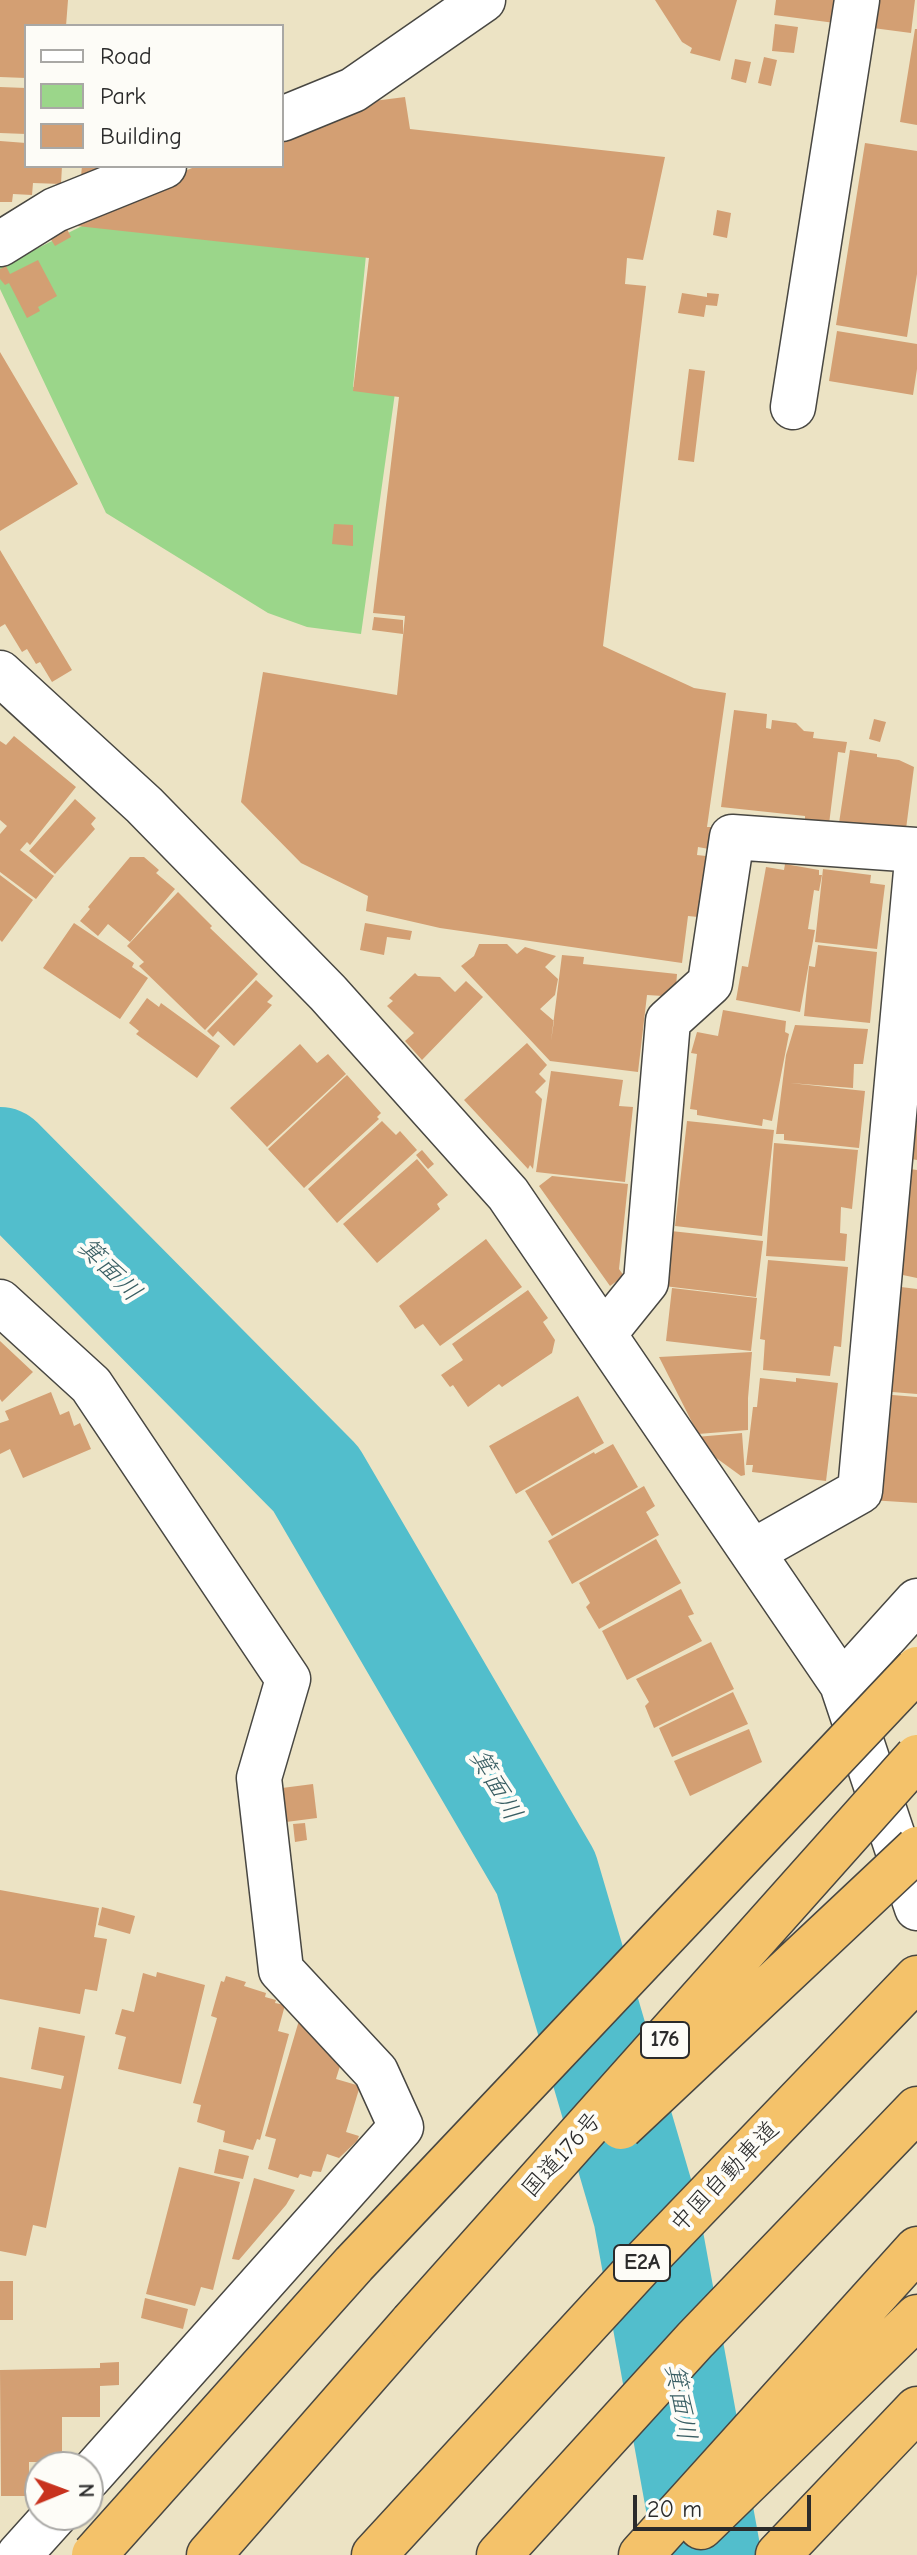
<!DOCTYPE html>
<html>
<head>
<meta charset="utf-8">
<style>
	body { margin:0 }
	#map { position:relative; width:917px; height:2555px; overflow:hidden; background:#ece3c4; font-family:"Comic Neue",sans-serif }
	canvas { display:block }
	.legend { position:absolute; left:24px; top:24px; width:260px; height:144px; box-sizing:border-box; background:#fdfcf7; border:2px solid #a9a8a5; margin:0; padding:10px 14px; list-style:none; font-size:24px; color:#2b2b2b }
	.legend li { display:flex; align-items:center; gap:16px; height:40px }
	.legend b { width:40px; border:2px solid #a9a8a5 }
	.north { position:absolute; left:24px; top:2451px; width:80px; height:80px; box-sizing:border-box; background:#fdfcf7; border:2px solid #a9a8a5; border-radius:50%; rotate:89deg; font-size:22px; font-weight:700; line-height:32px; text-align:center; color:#2b2b2b }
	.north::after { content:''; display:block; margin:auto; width:28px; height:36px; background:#c8321e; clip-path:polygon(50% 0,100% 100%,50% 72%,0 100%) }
	.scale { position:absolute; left:633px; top:2495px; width:178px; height:36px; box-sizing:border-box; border:4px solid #2b2b2b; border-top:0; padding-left:10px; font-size:24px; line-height:28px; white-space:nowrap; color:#2b2b2b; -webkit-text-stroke:6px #fdfcf7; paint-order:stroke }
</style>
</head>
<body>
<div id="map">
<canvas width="917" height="2555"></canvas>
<ul class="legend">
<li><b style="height:10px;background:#fff"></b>Road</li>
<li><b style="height:22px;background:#9bd68a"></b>Park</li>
<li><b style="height:22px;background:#d39f73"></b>Building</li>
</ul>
<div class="north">N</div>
<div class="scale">20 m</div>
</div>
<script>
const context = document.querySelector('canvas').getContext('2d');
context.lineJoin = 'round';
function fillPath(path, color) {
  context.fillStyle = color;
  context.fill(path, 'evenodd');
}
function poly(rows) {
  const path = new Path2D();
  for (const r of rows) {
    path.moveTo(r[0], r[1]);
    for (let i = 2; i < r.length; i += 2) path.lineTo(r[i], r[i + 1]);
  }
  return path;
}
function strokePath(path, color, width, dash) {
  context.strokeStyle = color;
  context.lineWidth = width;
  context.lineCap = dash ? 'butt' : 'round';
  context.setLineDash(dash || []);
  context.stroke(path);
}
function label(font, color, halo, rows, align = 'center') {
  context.font = font + ' "Comic Neue","Klee One",sans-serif';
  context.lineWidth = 8;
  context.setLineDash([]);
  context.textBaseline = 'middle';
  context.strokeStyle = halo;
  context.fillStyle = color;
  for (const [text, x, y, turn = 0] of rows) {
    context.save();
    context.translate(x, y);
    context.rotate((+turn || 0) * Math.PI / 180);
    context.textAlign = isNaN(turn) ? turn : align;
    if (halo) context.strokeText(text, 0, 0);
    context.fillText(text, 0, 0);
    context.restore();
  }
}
fillPath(poly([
	[88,223,366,255,353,387,395,393,361,634,307,627,268,613,106,513,0,289,0,267]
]), '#9bd68a');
strokePath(poly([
	[0,1160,316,1479,546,1873,646,2214,708,2555]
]), '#52becc', 106);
fillPath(poly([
	[0,0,68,0,66,26,26,26,26,78,0,77],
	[655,0,737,0,720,61,690,53,692,48,682,42],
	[776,0,915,0,911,33,774,15],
	[775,24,798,27,794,53,772,51],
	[915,29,917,29,917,125,900,122],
	[764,57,777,60,771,86,758,83],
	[735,59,751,62,746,83,731,79],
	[0,87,26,88,26,134,0,133],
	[405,97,410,129,665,157,643,260,627,258,625,284,646,286,603,646,694,688,726,693,707,827,711,827,709,849,698,847,697,855,706,856,698,917,688,916,682,963,440,928,366,911,368,896,301,863,241,802,263,672,397,695,405,616,373,613,399,397,353,391,369,258,77,226,75,216,197,166,282,166,282,131,350,104],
	[0,141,26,143,26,166,62,166,61,184,33,183,32,195,13,194,12,202,0,202],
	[865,143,917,151,917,274,907,337,836,325],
	[82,166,100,166,99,178,81,176],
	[717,210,731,213,727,238,713,235],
	[67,229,71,237,55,246,50,238],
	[38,260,57,296,38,307,40,311,27,318,9,283,5,285,0,279,0,269,6,266,10,274],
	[682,293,707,297,707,293,719,294,717,306,706,305,704,317,678,313],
	[837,331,917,344,917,369,913,395,829,381],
	[0,352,78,484,0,531],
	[689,369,705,371,694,462,678,460],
	[334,524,353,525,353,546,332,544],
	[0,550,72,670,52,682,40,662,36,664,27,649,22,652,5,624,0,627],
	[374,617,403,620,403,634,372,630],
	[734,710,767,714,766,728,771,729,772,720,796,723,804,731,814,732,813,738,847,742,845,753,838,752,829,824,805,821,805,816,721,807],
	[874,719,886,722,880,742,869,739],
	[14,736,76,787,30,845,27,842,20,850,54,876,36,899,0,872,0,834,7,826,0,820,0,741,6,745],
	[850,750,877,754,877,757,899,760,914,767,906,829,839,823],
	[75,799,96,818,91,824,95,829,55,874,29,851],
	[130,857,144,857,159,870,156,873,175,889,130,942,108,924,98,936,80,921,90,909,88,907],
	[785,864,819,870,819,875,822,875,819,891,814,890,808,929,815,930,800,1012,736,1000,742,966,748,967,766,867,784,870],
	[823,869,871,875,870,883,885,885,877,949,815,942],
	[0,875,33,900,2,942,0,940],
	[178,892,212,926,210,928,258,974,205,1030,139,966,144,962,127,946],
	[74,923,134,963,132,967,148,978,120,1019,43,968],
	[365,923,412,931,410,940,387,937,384,955,360,950],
	[479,944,507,944,517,954,525,947,556,956,545,967,558,979,555,995,540,1009,554,1021,551,1041,562,955,584,957,583,964,677,974,676,987,663,996,647,995,638,1072,550,1061,461,966,474,956],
	[818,945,877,952,870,1023,804,1016,809,966,815,967],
	[415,973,418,976,440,977,455,992,466,981,483,997,422,1060,405,1041,414,1033,387,1006,393,1001,389,998],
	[256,980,273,996,267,1002,272,1005,234,1046,218,1031,213,1037,207,1031],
	[147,998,159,1007,161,1003,220,1046,197,1078,136,1034,139,1031,129,1023],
	[723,1010,786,1021,785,1032,789,1034,772,1121,763,1119,762,1126,697,1115,697,1110,690,1109,697,1054,691,1053,697,1032,718,1036],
	[795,1025,868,1029,863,1064,854,1064,853,1088,790,1083,865,1091,859,1148,784,1140,784,1134,776,1134,786,1055],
	[527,1043,547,1065,539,1074,546,1081,535,1092,542,1099,533,1169,530,1165,528,1169,464,1100],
	[300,1044,317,1063,328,1054,346,1074,267,1147,230,1108],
	[551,1071,623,1080,619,1106,633,1107,625,1182,536,1172],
	[347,1075,381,1113,377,1117,379,1119,304,1188,268,1149],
	[912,1106,917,1106,917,1160,906,1158],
	[382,1121,396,1135,400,1131,417,1150,337,1223,308,1189],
	[687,1121,774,1130,762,1236,675,1226],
	[774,1143,858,1150,852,1209,841,1207,840,1233,847,1234,845,1261,766,1256],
	[422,1150,434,1164,428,1169,416,1155],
	[417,1159,448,1195,437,1204,440,1209,377,1263,343,1224],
	[910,1169,917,1170,917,1278,898,1274],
	[552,1176,628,1184,619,1269,624,1276,610,1286,539,1186],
	[671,1231,763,1241,756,1297,664,1286],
	[486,1239,522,1287,440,1346,423,1324,415,1329,399,1306],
	[768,1260,848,1267,841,1347,834,1346,830,1376,763,1370,765,1340,760,1339],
	[901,1287,917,1289,917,1394,880,1391,891,1359],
	[672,1288,757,1298,751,1351,666,1341],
	[528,1290,548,1318,543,1322,555,1340,552,1353,502,1387,499,1384,468,1407,453,1385,450,1387,441,1375,463,1360,452,1344],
	[0,1341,33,1372,2,1402,0,1399],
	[752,1352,748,1398,748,1430,698,1434,659,1357],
	[760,1378,796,1382,796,1378,838,1383,826,1481,752,1472,753,1465,746,1465,753,1407,757,1407],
	[51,1392,60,1415,69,1411,74,1426,80,1423,91,1449,23,1478,10,1449,0,1454,0,1423,9,1420,5,1411],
	[880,1394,917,1397,917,1503,870,1500],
	[578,1396,604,1443,516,1494,489,1446],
	[742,1433,745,1475,741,1476,697,1444,696,1437],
	[613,1444,638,1487,552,1536,525,1491,594,1452,595,1454],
	[644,1486,655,1506,646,1512,659,1535,572,1584,548,1541],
	[656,1539,681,1583,599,1629,586,1607,590,1603,579,1583],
	[681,1589,694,1614,688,1616,702,1641,627,1680,602,1631],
	[711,1642,734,1689,654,1728,645,1706,649,1702,636,1679],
	[733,1692,748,1724,672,1757,659,1728],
	[749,1729,762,1762,690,1796,674,1761],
	[313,1784,317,1818,286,1822,282,1788],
	[305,1823,307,1840,295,1842,293,1824],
	[0,1890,99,1908,94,1937,107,1939,97,1991,85,1989,80,2014,0,1999],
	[102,1907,135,1916,130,1934,98,1925],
	[157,1972,205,1985,181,2084,118,2069,126,2037,115,2034,122,2009,134,2012,143,1973,156,1977],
	[226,1976,246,1982,244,1986,266,1993,265,1997,276,2000,275,2003,285,2005,278,2031,289,2034,260,2140,257,2139,253,2150,223,2142,225,2131,197,2122,201,2105,193,2103,217,2018,211,2016,221,1981,224,1982],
	[300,2017,340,2066,336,2079,360,2086,346,2132,359,2136,357,2141,339,2158,327,2154,321,2172,313,2171,311,2177,300,2174,298,2178,268,2169,276,2139,265,2136],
	[39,2027,85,2036,46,2228,33,2225,26,2256,0,2251,0,2077,61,2089,64,2076,31,2069],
	[219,2149,249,2156,243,2179,214,2173],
	[179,2167,240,2182,213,2290,201,2287,195,2306,146,2294],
	[254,2178,295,2190,286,2205,239,2260,232,2259],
	[0,2281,13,2281,13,2320,0,2320],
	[145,2298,188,2309,183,2329,141,2318],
	[119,2362,119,2385,100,2386,100,2417,62,2417,62,2462,29,2462,29,2496,1,2496,0,2370,100,2368,100,2363]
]), '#d39f73');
const minor = poly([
	[282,119,353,90,483,0],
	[0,244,55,210,164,166],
	[793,407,857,0],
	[0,673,144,805,328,993,508,1194,842,1684,917,1908],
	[0,1302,91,1385,288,1679,259,1778,281,1970,376,2072,401,2127,88,2478],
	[604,1334,646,1282,668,1021,710,983,732,837,917,850],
	[752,1552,860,1491,917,860],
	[842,1684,917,1601],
	[19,2555,55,2515]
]);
const highway = poly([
	[701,2527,917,2317],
	[209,2555,412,2323],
	[374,2555,639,2267,917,1978],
	[499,2555,695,2340,917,2109],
	[641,2555,917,2249],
	[778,2555,917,2409]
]);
strokePath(minor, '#484742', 47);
strokePath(highway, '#484742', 47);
strokePath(minor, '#fff', 44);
strokePath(highway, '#f4c26a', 44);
const highwayBridge = poly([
	[621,2127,917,1849],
	[412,2323,917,1757],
	[94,2555,354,2264,917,1669]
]);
strokePath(highwayBridge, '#484742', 47, []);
strokePath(highwayBridge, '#f4c26a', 44);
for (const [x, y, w] of [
	[665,2040,48],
	[642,2263,56]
]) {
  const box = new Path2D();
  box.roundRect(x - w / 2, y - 18, w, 36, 6);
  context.fillStyle = '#fdfcf7';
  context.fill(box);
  strokePath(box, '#2b2b2b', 2);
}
label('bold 22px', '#2b2b2b', null, [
	["176",665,2040],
	["E2A",642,2263]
]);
label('24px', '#2b2b2b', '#fdfcf7', [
	["国道176号",562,2155,-48],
	["中国自動車道",725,2177,-46]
]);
label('italic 26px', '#395e63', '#fdfcf7', [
	["箕面川",109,1270,45],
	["箕面川",495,1785,60],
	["箕面川",680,2402,80]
]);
</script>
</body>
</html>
